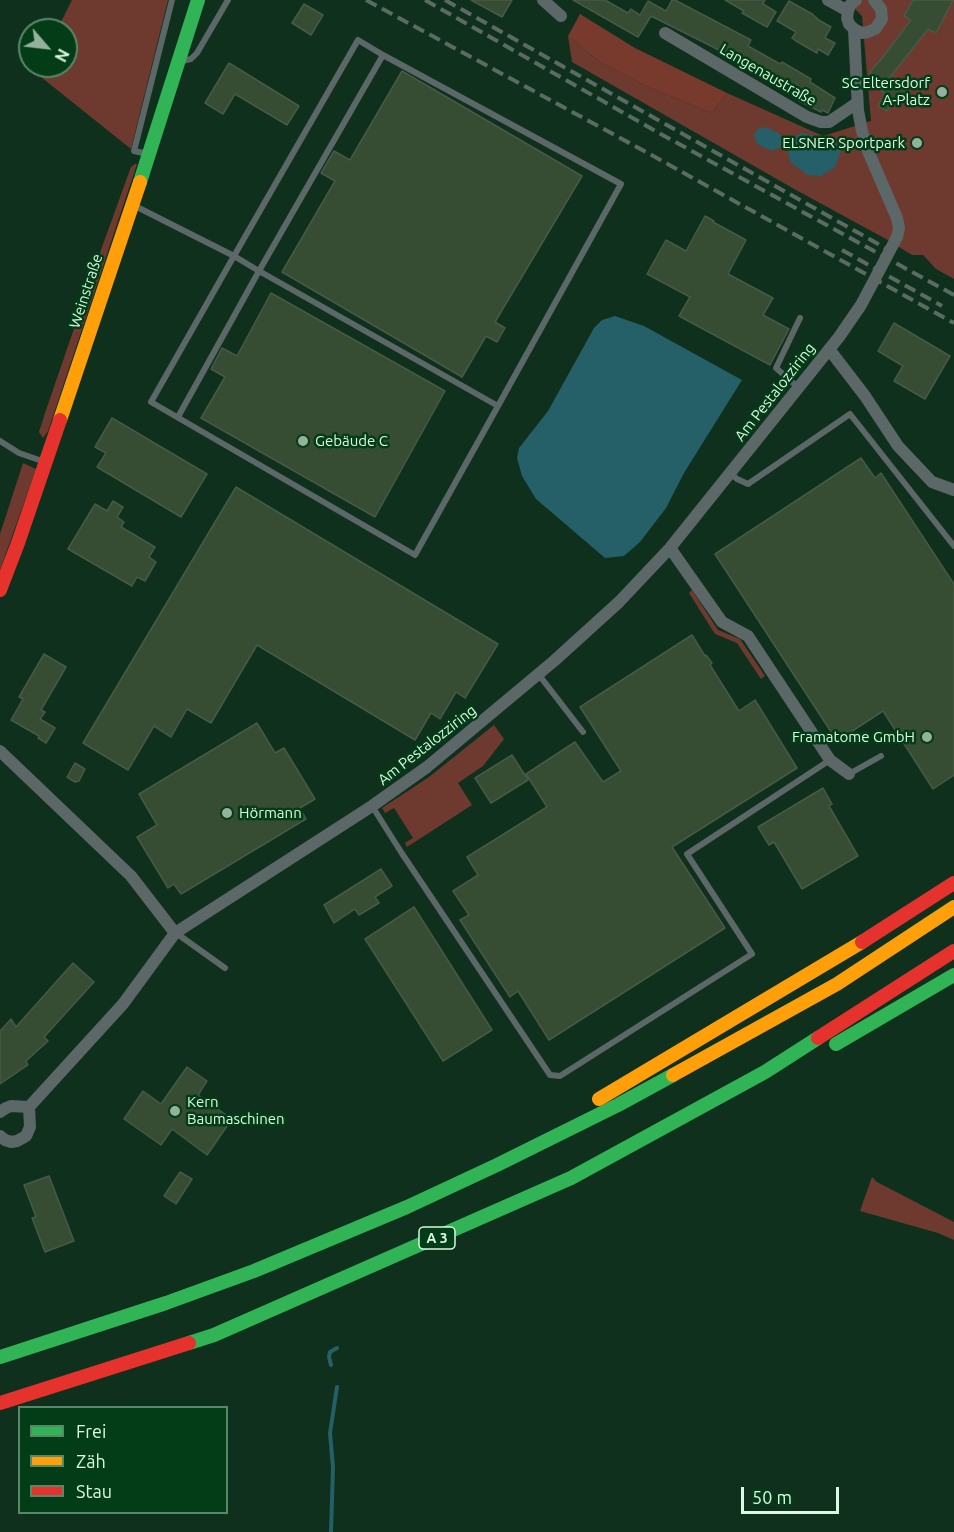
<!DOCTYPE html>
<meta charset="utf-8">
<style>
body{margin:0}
#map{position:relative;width:954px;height:1532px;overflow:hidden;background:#0f301c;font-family:Ubuntu,sans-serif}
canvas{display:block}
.legend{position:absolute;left:18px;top:1406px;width:210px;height:108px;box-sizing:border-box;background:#023d18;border:2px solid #598868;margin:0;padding:8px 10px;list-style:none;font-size:18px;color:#dcf8e0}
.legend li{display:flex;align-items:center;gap:12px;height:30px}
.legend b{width:30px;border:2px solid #598868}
.north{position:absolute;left:18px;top:18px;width:60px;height:60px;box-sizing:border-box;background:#023d18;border:2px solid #598868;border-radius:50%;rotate:118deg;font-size:16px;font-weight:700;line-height:24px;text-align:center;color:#dcf8e0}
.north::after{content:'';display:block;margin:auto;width:21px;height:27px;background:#94b29b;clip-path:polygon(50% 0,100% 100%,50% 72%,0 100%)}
.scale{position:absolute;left:741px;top:1487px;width:98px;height:27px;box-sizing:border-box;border:3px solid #dcf8e0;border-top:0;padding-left:8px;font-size:18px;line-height:21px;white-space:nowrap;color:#dcf8e0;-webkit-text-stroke:4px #023d18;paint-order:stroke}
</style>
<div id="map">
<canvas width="954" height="1532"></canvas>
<ul class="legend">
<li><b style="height:8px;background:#30b455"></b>Frei</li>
<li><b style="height:8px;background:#ff9f0a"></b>Zäh</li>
<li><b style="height:8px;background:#e5322d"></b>Stau</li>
</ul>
<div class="north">N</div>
<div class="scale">50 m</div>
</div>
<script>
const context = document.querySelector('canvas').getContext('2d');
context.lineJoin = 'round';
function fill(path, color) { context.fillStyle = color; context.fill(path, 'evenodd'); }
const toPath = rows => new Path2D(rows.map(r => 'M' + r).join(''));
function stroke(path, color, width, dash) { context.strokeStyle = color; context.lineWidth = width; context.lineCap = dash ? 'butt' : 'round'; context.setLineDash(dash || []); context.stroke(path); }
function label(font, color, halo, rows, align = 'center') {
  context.font = font + ' Ubuntu,sans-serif'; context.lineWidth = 5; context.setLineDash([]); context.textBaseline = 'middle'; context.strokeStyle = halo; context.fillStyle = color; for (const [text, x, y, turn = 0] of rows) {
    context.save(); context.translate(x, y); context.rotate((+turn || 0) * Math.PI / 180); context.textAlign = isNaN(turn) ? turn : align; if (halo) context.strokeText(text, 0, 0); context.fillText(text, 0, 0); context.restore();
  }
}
const green = toPath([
 [72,0,168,0,131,149,36,73,39,66,66,66,66,30,57,30],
 [846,0,954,0,954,279,936,269,923,255,912,255,886,239,796,190,572,62,568,36,597,60,648,87,712,113,727,93,823,136,871,121,862,16],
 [135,164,137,164,48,431,43,438,39,432,45,413,102,247,131,167],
 [23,463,36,469,0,570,0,534],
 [692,590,718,630,740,639,765,676,761,679,737,643,715,634,689,593],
 [494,725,504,739,483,766,458,783,472,805,407,847,405,843,413,838,394,808,385,813,382,808,429,777],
 [872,1177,877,1182,954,1222,954,1240,938,1233,860,1211]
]);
const forest = toPath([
 [580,14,635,48,727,93,712,113,648,87,597,60,568,36]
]);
const water = toPath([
 [765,127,780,134,783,141,779,148,772,151,757,144,754,136,757,129],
 [800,133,808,134,840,145,842,148,835,167,821,176,808,175,791,163,788,154,792,140],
 [615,316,644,326,742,380,684,473,666,508,640,542,624,556,605,558,536,499,522,476,517,458,519,448,548,411,594,328,602,320]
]);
const stream = toPath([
 [331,1365,329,1357,330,1352,337,1348],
 [331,1532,333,1467,330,1433,337,1387]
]);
const building = toPath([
 [471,0,512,0,502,17,471,0],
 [573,0,605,0,628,13,631,9,640,15,648,1,666,11,672,0,675,0,751,40,748,46,780,64,782,62,811,79,810,82,835,98,828,113,822,110,821,112,799,101,801,98,771,80,770,81,739,62,738,63,721,54,722,52,713,47,651,16,638,37,573,0],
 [725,0,765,0,763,4,776,12,767,27,742,13,744,11,725,0],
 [913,0,953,0,936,33,928,29,887,81,906,91,900,102,894,99,887,111,878,106,885,93,881,91,884,84,870,72,883,57,911,20,904,16,913,0],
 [789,1,812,14,817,18,817,19,831,27,825,38,835,43,828,55,818,49,817,53,796,41,792,38,796,32,777,21,789,1],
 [304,4,323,15,311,35,292,23,304,4],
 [229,63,299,106,287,125,235,94,223,114,205,103,229,63],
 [402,71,582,176,495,322,505,328,497,342,486,336,462,377,282,272,335,181,321,173,334,151,350,160,402,71],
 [705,216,714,221,713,222,746,240,728,274,773,298,763,315,789,329,770,365,679,316,690,297,647,274,666,240,686,251,705,216],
 [271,293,445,391,375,517,201,418,225,377,211,369,222,348,237,356,271,293],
 [894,323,950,356,925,399,894,381,903,366,878,351,894,323],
 [112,418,207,474,181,517,97,467,106,453,95,447,112,418],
 [861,458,875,478,881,473,954,584,954,775,933,789,883,711,837,741,715,554,861,458],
 [236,487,498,644,465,698,456,692,440,719,431,713,415,740,257,645,211,723,187,709,171,737,154,726,128,770,83,743,236,487],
 [113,501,123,507,117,517,124,522,121,527,155,547,149,557,156,562,145,581,137,577,132,586,68,549,95,504,107,511,113,501],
 [692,635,705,656,706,655,712,663,710,665,739,711,755,700,797,768,672,847,725,928,549,1040,518,991,510,997,460,920,469,915,453,891,478,875,467,857,547,807,526,774,575,742,603,782,621,771,580,707,692,635],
 [44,654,66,667,41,710,45,712,40,719,55,728,46,743,38,738,39,736,11,720,23,699,19,697,44,654],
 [257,723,275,753,284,748,315,799,300,808,306,819,181,894,174,884,168,888,137,837,157,825,139,794,257,723],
 [512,755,528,780,491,803,475,778,512,755],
 [75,763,85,769,79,781,75,782,67,777,75,763],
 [823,788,832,804,829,806,858,856,802,889,774,842,769,845,758,827,823,788],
 [381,869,392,886,375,897,379,903,359,915,355,909,334,923,324,905,381,869],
 [414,907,492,1030,443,1061,365,939,414,907],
 [73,963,94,982,44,1037,48,1041,26,1061,28,1065,0,1084,0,1031,11,1019,16,1027,73,963],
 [187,1067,207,1081,198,1095,232,1119,207,1155,172,1129,161,1145,124,1119,143,1091,161,1104,187,1067],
 [180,1172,192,1179,176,1204,164,1196,180,1172],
 [49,1176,74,1241,45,1252,32,1218,36,1217,24,1185,49,1176]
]);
const lane = toPath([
 [383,55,621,184,498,406],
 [182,61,191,59,197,53,228,0],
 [148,154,134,151,172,0],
 [133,205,234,256,358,40,383,55,259,271,234,256,151,402,415,555,498,406,259,271,178,417],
 [799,388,776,368,800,318],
 [0,441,19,453,45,462],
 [730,473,737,479,748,484,850,414,954,546],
 [539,675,583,732],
 [849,774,881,756],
 [372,806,401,852,550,1075,560,1076,752,954,687,854,830,760],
 [176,933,225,968]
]);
const street = toPath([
 [543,0,561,16],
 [828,0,848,11],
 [856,0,850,5,848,11,847,18,849,24,854,29,862,33,868,32,875,29,882,19,881,9,874,0],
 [665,33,807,117,821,122,829,122,857,103],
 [829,349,865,396,898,446,932,482,954,490],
 [670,548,722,622,748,636,830,760,849,774],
 [0,751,131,876,175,933,123,1004,29,1107,30,1127,26,1136,17,1141,11,1142,5,1140,0,1136],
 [175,933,372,806,427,767,554,661,619,602,670,548,839,337,861,305,897,237,899,228,897,218,868,151,862,131,858,110,854,29],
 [0,1112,6,1108,11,1106,29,1107]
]);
const fast = toPath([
 [140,182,198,0],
 [836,1044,954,975],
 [189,1343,214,1335,571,1178,765,1072,818,1038],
 [0,1357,166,1303,254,1271,407,1207,497,1165,618,1105,673,1075]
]);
const slow = toPath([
 [60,420,140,182],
 [673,1075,837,984,954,907],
 [599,1099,862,942]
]);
const jam = toPath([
 [0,590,18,543,60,420],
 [862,942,954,883],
 [818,1038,954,951],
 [0,1403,189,1343]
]);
const rail = toPath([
 [366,0,646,152,954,323],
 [425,0,659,133,954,295],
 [445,0,887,249],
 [842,250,942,306]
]);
const markers = [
 [942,92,6,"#94b29b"],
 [917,143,6,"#94b29b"],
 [303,441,6,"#94b29b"],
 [927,737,6,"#94b29b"],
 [227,813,6,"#94b29b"],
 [175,1111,6,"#94b29b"]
];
const shields = [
 [437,1238,36]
];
const shieldNames = [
 ["A 3",437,1238]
];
const streetNames = [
 ["Langenaustraße",768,75,30],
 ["Weinstraße",86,291,-72],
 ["Am Pestalozziring",775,392,-52],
 ["Am Pestalozziring",427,745,-38]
];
const poiNames = [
 ["SC Eltersdorf",930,83],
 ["A-Platz",930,100],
 ["ELSNER Sportpark",905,143],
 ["Gebäude C",315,441,"left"],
 ["Framatome GmbH",915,737],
 ["Hörmann",239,813,"left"],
 ["Kern",187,1102,"left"],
 ["Baumaschinen",187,1119,"left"]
];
fill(green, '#6e3a2f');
fill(forest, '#793a2e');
fill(water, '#255f67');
stroke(stream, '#255f67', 4);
fill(building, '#364c33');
stroke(building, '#465a47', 1.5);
stroke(lane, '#5c6768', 6);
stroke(street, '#5c6768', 12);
stroke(fast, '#30b455', 14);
stroke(slow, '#ff9f0a', 14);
stroke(jam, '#e5322d', 14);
stroke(rail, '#5a6b63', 4, [12, 6]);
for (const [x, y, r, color] of markers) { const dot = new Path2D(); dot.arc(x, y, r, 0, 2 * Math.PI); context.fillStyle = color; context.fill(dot); stroke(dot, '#023d18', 2); }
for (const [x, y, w] of shields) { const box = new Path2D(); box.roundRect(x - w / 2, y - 11, w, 22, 4.5); context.fillStyle = '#023d18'; context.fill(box); stroke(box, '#dcf8e0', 1.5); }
label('bold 14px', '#dcf8e0', null, shieldNames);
label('15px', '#dcf8e0', '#023d18', streetNames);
label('15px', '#dcf8e0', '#023d18', poiNames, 'right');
</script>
